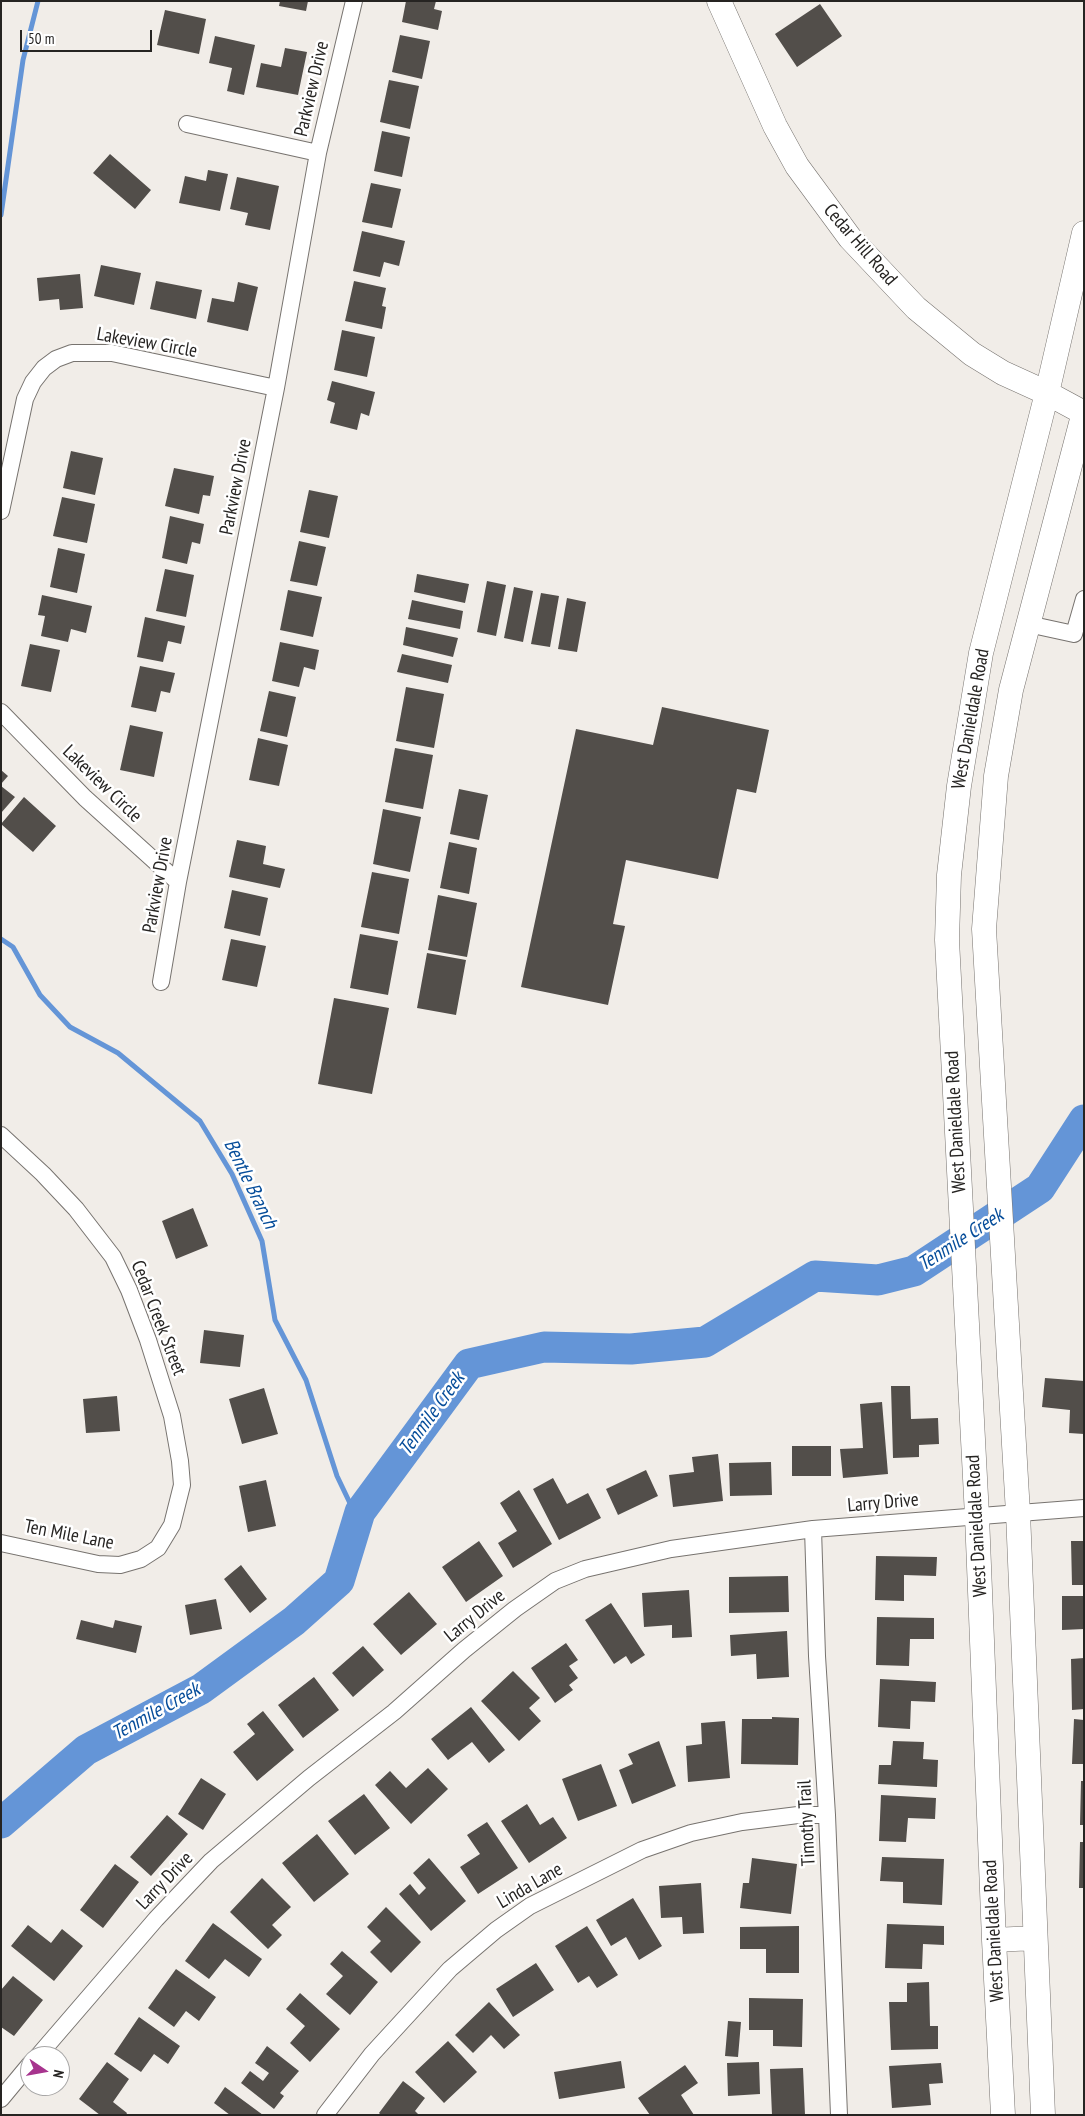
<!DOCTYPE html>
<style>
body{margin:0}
#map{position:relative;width:1085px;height:2116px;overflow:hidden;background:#f1ede8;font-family:"PT Sans Narrow",sans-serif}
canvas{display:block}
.frame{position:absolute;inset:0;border:2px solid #262422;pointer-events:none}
.north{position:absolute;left:20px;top:2046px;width:50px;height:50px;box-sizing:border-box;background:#fff;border:1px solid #a8a7a7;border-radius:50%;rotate:102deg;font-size:14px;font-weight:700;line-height:20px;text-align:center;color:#262422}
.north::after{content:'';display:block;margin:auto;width:18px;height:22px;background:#a7348e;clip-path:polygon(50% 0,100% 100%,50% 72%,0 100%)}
.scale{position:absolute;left:20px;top:30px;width:132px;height:22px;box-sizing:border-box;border:2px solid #262422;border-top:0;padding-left:6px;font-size:15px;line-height:18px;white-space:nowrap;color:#262422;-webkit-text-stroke:4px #fff;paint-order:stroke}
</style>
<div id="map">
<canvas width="1085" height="2116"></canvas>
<div class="frame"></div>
<div class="north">N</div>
<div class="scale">50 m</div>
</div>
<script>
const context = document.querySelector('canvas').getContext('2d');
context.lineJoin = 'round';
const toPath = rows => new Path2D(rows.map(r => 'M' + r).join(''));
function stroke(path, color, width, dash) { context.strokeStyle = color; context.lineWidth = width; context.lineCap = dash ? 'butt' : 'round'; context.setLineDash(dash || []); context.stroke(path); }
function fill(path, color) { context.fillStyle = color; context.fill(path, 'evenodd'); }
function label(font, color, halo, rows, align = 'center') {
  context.font = font + ' "PT Sans Narrow",sans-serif'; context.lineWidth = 5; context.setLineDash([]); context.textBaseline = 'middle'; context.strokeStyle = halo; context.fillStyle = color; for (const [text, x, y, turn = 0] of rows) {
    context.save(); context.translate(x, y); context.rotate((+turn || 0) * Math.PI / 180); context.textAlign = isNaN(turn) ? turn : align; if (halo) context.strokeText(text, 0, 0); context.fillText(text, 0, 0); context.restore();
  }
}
const stream = toPath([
 [1,215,23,60,38,1],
 [1,939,13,947,40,995,70,1027,118,1053,200,1121,232,1174,262,1241,275,1320,306,1380,337,1476,358,1520]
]);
const river = toPath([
 [1,1823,86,1750,201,1689,294,1621,339,1581,360,1512,469,1364,544,1347,631,1349,705,1342,815,1276,878,1280,914,1271,1040,1188,1084,1120]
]);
const building = toPath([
 [280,1,308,1,306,11,279,6],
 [406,1,436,1,434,9,442,11,438,30,402,22],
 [820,4,842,36,797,67,775,34],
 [165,10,206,19,199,54,157,45],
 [400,35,430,41,422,79,392,72],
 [215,36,255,45,244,95,227,91,232,68,209,63],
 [285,48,307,52,298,95,256,87,261,63,281,67],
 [389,80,419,86,410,129,380,122],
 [382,131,410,137,402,177,374,171],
 [110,154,151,190,135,209,93,173],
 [208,170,228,174,220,211,179,203,185,176,206,181],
 [237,177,279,186,270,230,245,225,248,213,230,209],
 [371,183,401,189,392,228,362,222],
 [362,231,405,241,399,266,384,262,380,277,353,271],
 [101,265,141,273,134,305,94,296],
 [80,274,83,308,60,310,59,299,39,301,37,278],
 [156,281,202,290,196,319,150,309],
 [354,281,386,288,382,306,386,307,382,329,345,321],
 [238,282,258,287,248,331,207,322,212,298,234,302],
 [342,330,375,337,367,377,334,370],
 [332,381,375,392,369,416,361,413,357,430,330,423,335,403,327,400],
 [71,451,103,458,95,495,63,488],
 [174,468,214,476,210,496,203,495,199,514,165,506],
 [309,490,338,496,329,538,300,532],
 [62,497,95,504,87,543,53,536],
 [170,516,204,524,200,544,192,542,187,564,162,558],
 [299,541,326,547,317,586,290,581],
 [58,548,85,554,77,593,50,587],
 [165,569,194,575,186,617,156,611],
 [417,574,469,584,465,603,414,592],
 [487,581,506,585,496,636,477,632],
 [514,587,533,591,523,642,504,638],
 [288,590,322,597,313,637,280,630],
 [541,593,559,596,550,647,531,644],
 [42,595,92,606,86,633,71,629,68,642,41,636,45,616,38,615],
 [567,598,586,602,577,652,558,649],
 [412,600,463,611,460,629,408,619],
 [145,617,185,626,181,644,168,641,163,662,137,657],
 [406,627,458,638,453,657,403,645],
 [280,642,319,650,315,670,304,667,299,687,272,681],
 [30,644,60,650,51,692,21,686],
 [402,654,452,665,448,683,397,672],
 [140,666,175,673,170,693,161,691,156,712,131,707],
 [406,687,444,694,434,748,396,741],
 [269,691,296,697,287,737,260,731],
 [662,707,769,730,756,793,737,789,718,879,626,860,613,924,625,926,608,1005,521,987,576,729,653,745],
 [130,725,163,732,154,777,120,770],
 [258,738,288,745,279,786,249,780],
 [395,748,433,755,423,809,385,802],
 [1,770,8,776,1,784],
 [1,786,15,797,1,813],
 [459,789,488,795,479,840,450,834],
 [24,797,56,826,33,852,1,824],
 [383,809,421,817,410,872,373,864],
 [237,840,266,846,263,864,285,869,280,888,229,877],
 [449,842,477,848,469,894,440,888],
 [372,872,409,879,399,934,361,927],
 [232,890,268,898,260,936,224,928],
 [438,895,477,903,467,957,428,950],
 [360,934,398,941,388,995,350,988],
 [231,939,266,946,257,987,222,980],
 [427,953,466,960,456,1015,417,1008],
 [334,998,389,1008,372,1094,318,1084],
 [193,1208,208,1246,176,1259,162,1221],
 [204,1330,244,1335,240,1367,200,1363],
 [1045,1378,1084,1381,1084,1434,1069,1433,1070,1410,1042,1407],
 [891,1386,910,1386,911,1419,938,1418,939,1444,919,1445,919,1457,893,1458],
 [264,1388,278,1434,242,1444,229,1399],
 [117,1396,120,1431,86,1433,83,1399],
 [882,1402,888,1474,843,1478,840,1449,863,1448,860,1404],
 [792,1446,831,1446,831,1476,792,1476],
 [718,1454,723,1501,673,1507,669,1475,694,1472,692,1457],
 [771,1462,772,1495,730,1496,729,1463],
 [646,1470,658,1496,618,1515,606,1489],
 [553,1478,567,1504,588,1493,601,1518,559,1540,533,1489],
 [266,1480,276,1526,248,1532,239,1486],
 [519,1490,552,1544,513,1568,498,1543,517,1531,500,1503],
 [479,1541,503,1576,466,1602,442,1567],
 [1071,1541,1084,1541,1084,1585,1072,1585],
 [876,1556,937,1557,936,1576,904,1575,904,1601,875,1600],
 [241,1565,267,1599,250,1613,224,1579],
 [788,1576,789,1612,729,1613,729,1577],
 [689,1590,692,1637,672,1638,672,1625,644,1627,642,1593],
 [409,1592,437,1624,401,1655,373,1624],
 [1062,1596,1084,1596,1084,1629,1062,1630],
 [216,1599,222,1629,190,1635,185,1605],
 [611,1603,645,1655,631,1664,626,1656,614,1664,585,1620],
 [877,1617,934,1618,934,1639,910,1639,909,1666,876,1665],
 [81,1620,113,1628,115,1620,142,1626,136,1653,76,1639],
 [787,1631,789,1677,757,1679,756,1654,731,1656,730,1635],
 [566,1643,578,1660,569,1666,578,1678,569,1685,573,1690,555,1703,531,1668],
 [363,1646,384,1670,353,1697,332,1673],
 [1084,1658,1084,1709,1072,1710,1071,1659],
 [513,1671,540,1698,529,1708,541,1721,519,1741,481,1701],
 [314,1677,339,1710,303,1738,278,1705],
 [880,1679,936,1682,935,1702,911,1701,910,1729,878,1727],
 [471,1707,505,1750,489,1763,472,1742,448,1760,431,1739],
 [263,1711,294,1750,257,1781,233,1752,255,1734,247,1724],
 [772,1717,799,1718,798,1765,741,1764,742,1719,772,1719],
 [1074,1719,1084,1720,1084,1764,1072,1764],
 [725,1721,730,1778,688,1782,686,1746,702,1744,701,1723],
 [659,1741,676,1786,632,1804,619,1770,633,1764,628,1754],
 [893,1741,924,1742,923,1759,938,1760,937,1787,878,1784,879,1765,891,1765],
 [601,1764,617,1806,578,1821,562,1779],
 [428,1768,448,1789,411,1824,375,1785,390,1771,406,1788],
 [201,1778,226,1794,203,1830,178,1814],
 [1081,1781,1084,1781,1084,1825,1080,1825],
 [364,1794,390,1828,355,1855,328,1821],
 [881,1795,936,1798,935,1819,908,1818,906,1842,879,1841],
 [527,1804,540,1825,553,1817,567,1838,529,1863,501,1821],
 [167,1815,188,1834,151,1876,130,1857],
 [487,1822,518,1868,478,1894,460,1867,480,1854,467,1835],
 [317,1834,349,1874,314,1902,282,1863],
 [1080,1842,1084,1842,1084,1888,1079,1888],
 [882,1857,944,1859,942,1905,903,1903,903,1882,880,1881],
 [429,1858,466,1901,431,1931,399,1894,410,1884,419,1895,426,1888,413,1873],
 [752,1858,797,1864,791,1914,740,1908,743,1883,749,1883],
 [115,1864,139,1882,103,1928,80,1910],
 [262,1878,291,1907,272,1925,282,1935,268,1949,230,1912],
 [701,1883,704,1933,683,1934,682,1917,661,1918,659,1886],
 [633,1898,662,1946,639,1960,626,1937,611,1946,596,1920],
 [386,1907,421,1942,391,1973,370,1952,381,1941,367,1927],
 [213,1923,262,1959,249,1977,225,1959,209,1979,185,1961],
 [887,1924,944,1926,944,1945,923,1944,922,1969,885,1968],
 [28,1925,51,1943,62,1929,83,1946,54,1981,11,1946],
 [587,1926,618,1975,597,1988,589,1976,578,1983,555,1946],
 [799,1926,799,1973,766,1973,766,1949,740,1949,740,1927],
 [342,1951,378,1982,350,2015,326,1994,343,1976,330,1964],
 [536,1963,554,1990,513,2017,496,1989],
 [176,1969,216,1997,199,2021,186,2011,174,2027,148,2008],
 [13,1976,43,2000,14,2036,1,2027,1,1990],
 [929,1982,930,2026,938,2026,938,2049,891,2050,889,2002,907,2002,907,1983],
 [300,1993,340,2029,310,2062,290,2043,305,2026,286,2009],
 [749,1998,803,1999,802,2047,773,2046,773,2030,749,2030],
 [489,2002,520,2035,504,2049,491,2035,473,2053,455,2035],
 [139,2017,180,2046,168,2064,154,2054,141,2072,114,2054],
 [728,2021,741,2022,738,2057,725,2056],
 [448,2041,477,2072,444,2103,415,2072],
 [267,2046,299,2071,280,2093,284,2096,274,2109,241,2083,250,2071,263,2081,269,2073,255,2063],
 [621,2061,625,2088,559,2099,554,2072],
 [107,2062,129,2079,113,2102,127,2113,126,2115,100,2115,79,2099],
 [759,2062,760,2094,728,2096,727,2063],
 [941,2063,943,2083,929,2084,931,2105,892,2108,889,2066],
 [685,2065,698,2083,681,2095,694,2115,650,2115,638,2098],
 [803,2068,805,2115,772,2115,770,2069],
 [403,2081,425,2098,415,2111,419,2115,381,2115,379,2113],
 [225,2087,263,2115,230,2115,214,2103]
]);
const street = toPath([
 [187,124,318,153],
 [1,511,25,399,33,382,44,368,56,359,72,353,112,353,276,388],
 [1028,624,1074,634,1084,599],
 [1,712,85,798,178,882],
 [161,982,178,882,276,388,318,153,354,1],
 [1,1135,43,1174,76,1209,113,1257,129,1290,148,1340,172,1416,180,1461,182,1485,172,1525,158,1548,141,1559,120,1565,98,1564,1,1543],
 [813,1529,817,1656,827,1815,839,2115],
 [38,2056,156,1919,211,1861,309,1778,394,1712,464,1650,515,1609,555,1581,585,1569,671,1549,813,1529,1084,1508],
 [1,2099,30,2064],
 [325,2115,372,2054,450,1969,496,1930,530,1906,642,1850,691,1833,742,1822,798,1815,827,1815]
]);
const secondary = toPath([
 [719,1,775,126,797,166,850,238,916,308,972,354,1003,373,1047,393,1084,413],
 [994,1940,1035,1938],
 [1003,2115,994,1940,977,1516,947,940,949,875,959,786,981,653,1047,393,1084,233],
 [1043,2115,1018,1513,984,929,996,776,1011,690,1084,412]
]);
const streetNames = [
 ["Parkview Drive",312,89,-77],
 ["Cedar Hill Road",860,245,49],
 ["Lakeview Circle",147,343,10],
 ["Parkview Drive",236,487,-79],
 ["West Danieldale Road",971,719,-80],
 ["Lakeview Circle",102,784,44],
 ["Parkview Drive",158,885,-80],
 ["West Danieldale Road",956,1122,-93],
 ["Cedar Creek Street",158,1318,69],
 ["Larry Drive",883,1503,-5],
 ["West Danieldale Road",977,1526,-93],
 ["Ten Mile Lane",69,1535,11],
 ["Larry Drive",475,1616,-39],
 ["Timothy Trail",807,1823,-93],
 ["Larry Drive",165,1881,-46],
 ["Linda Lane",530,1886,-30],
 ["West Danieldale Road",994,1931,-93]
];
const waterNames = [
 ["Bentle Branch",250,1184,64],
 ["Tenmile Creek",961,1240,-33],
 ["Tenmile Creek",432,1414,-54],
 ["Tenmile Creek",156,1712,-29]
];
stroke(stream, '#6495d7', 5);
stroke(river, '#6495d7', 31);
fill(building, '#524e4a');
stroke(street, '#77736f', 18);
stroke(secondary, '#77736f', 25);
stroke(street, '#fff', 16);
stroke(secondary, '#fff', 24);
label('19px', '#262422', '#fff', streetNames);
label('italic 20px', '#064d9a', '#fff', waterNames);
</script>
